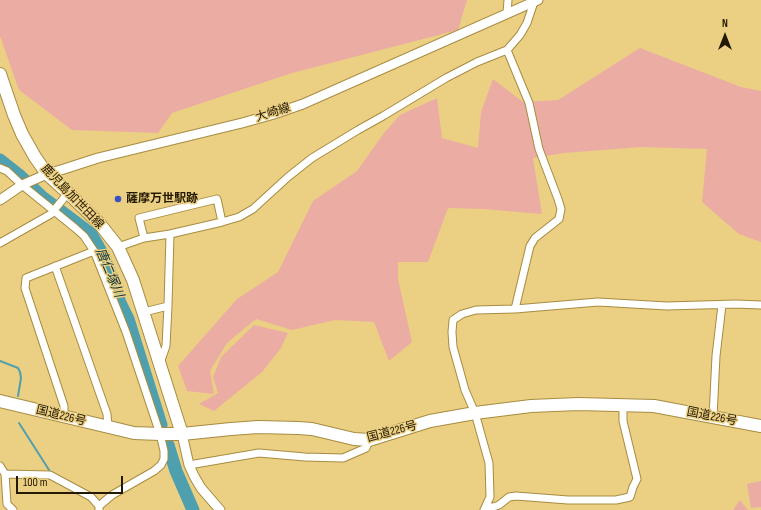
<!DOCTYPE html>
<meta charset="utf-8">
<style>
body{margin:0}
#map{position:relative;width:761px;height:510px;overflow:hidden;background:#ebcf83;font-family:"Sofia Sans Condensed",sans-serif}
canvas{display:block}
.north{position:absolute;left:705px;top:16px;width:40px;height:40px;-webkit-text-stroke:3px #ebcf83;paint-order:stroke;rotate:0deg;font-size:11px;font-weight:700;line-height:16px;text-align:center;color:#231800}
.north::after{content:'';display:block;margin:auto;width:14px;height:18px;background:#231800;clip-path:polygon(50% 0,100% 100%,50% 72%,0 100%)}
.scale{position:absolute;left:16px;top:476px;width:107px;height:18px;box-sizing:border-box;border:2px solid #231800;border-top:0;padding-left:5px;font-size:12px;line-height:14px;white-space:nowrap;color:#231800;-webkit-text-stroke:3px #ebcf83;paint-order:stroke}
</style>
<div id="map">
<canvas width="761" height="510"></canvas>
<div class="north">N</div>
<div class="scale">100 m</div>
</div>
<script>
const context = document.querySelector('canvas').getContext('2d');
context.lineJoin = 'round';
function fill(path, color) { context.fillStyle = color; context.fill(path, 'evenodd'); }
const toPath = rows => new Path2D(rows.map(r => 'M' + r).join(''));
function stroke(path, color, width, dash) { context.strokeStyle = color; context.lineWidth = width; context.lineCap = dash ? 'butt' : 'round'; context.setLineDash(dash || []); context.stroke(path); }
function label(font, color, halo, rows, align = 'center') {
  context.font = font + ' "Sofia Sans Condensed","Noto Sans JP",sans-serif'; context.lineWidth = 3; context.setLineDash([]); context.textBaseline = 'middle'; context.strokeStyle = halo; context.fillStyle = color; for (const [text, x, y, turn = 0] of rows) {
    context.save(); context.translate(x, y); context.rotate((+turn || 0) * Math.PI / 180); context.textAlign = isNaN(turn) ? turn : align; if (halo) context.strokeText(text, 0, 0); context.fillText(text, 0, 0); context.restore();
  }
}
const green = toPath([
 [0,0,467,0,458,30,292,73,172,113,158,133,72,130,19,90,0,36],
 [640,48,741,87,761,91,761,242,739,234,702,202,707,149,641,147,564,153,533,158,542,214,483,209,448,208,428,262,398,262,398,279,412,342,389,361,374,322,335,320,292,330,256,319,227,343,210,371,214,394,187,391,178,366,237,299,278,272,313,201,357,171,384,133,400,115,437,98,442,138,478,148,481,112,493,79,523,102,558,100],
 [254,325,288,333,281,348,262,372,214,411,199,404,218,393,213,377,221,357],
 [761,481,761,507,751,508,747,484],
 [740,500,748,510,733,510]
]);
const stream = toPath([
 [0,361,18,368,20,372,21,378,18,396],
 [19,423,51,473]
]);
const river = toPath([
 [0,160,19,175,42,197,91,234,104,257,120,303,128,319,161,425],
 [168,445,176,471,193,510]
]);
const minor = toPath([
 [507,13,508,0],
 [507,50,529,103,539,149,558,199,561,209,559,219,535,238,530,246,515,309],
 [0,168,7,171,22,185,75,228,84,236,94,251,126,332,160,434,164,451,164,459,161,465,154,471,112,495,99,506],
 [144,238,139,218,217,199,222,222],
 [0,243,51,214,68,193],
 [118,247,144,238,170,234,222,222,239,217,253,209,288,177,312,158,358,130,383,116,446,78,477,62,507,50,520,35,527,23,534,2,536,0],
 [55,266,107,414,108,427],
 [144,312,168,306,170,234],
 [160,363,166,346,168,306],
 [64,416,64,406,25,288,26,278,94,251],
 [713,417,716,356,722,305],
 [189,465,259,453,305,457,343,458,366,448,369,440],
 [0,466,5,474,7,504,13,510],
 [5,474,50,475,91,497,99,506,99,510],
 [487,507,493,507,499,505,509,497,516,496,568,500,616,500,630,497,633,487,637,479,623,421,623,404],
 [484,510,490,497,489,463,475,413,465,390,453,347,452,332,453,320,462,314,476,310,515,309,598,302,667,306,736,304,761,305]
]);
const tertiary = toPath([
 [0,200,22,185,47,174,64,169,98,158,242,123,274,114,303,104,538,0],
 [182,434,189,465,194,476,201,488,220,510]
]);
const primary = toPath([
 [0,74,14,115,22,134,35,157,47,174,68,193,99,223,118,247,133,280,182,434]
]);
const trunk = toPath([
 [0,401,134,433,160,434,182,434,231,429,258,427,298,428,312,429,354,439,369,440,430,421,475,413,531,406,578,404,654,406,761,426]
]);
const markers = [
 [118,199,4,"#3a51c3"]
];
const streetNames = [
 ["大崎線",273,113,-17],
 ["鹿児島加世田線",72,197,46],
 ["国道226号",61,416,14],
 ["国道226号",712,417,11],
 ["国道226号",392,432,-15]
];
const poiNames = [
 ["薩摩万世駅跡",126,199]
];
const waterNames = [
 ["唐仁塚川",109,273,67]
];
fill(green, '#ebada3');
stroke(stream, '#4fa0ae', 2);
stroke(river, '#4fa0ae', 13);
stroke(minor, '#a78c41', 9);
stroke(tertiary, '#a78c41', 11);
stroke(primary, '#a78c41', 14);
stroke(trunk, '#a78c41', 14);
stroke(minor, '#fff', 7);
stroke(tertiary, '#fff', 9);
stroke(primary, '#fff', 12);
stroke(trunk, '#fff', 12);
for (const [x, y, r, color] of markers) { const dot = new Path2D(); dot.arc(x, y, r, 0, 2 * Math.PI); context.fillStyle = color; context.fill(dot); stroke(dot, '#ebcf83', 1.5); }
label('12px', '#231800', '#ebcf83', streetNames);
label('bold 12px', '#231800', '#ebcf83', poiNames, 'left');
label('italic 13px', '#052f35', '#ebcf83', waterNames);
</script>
